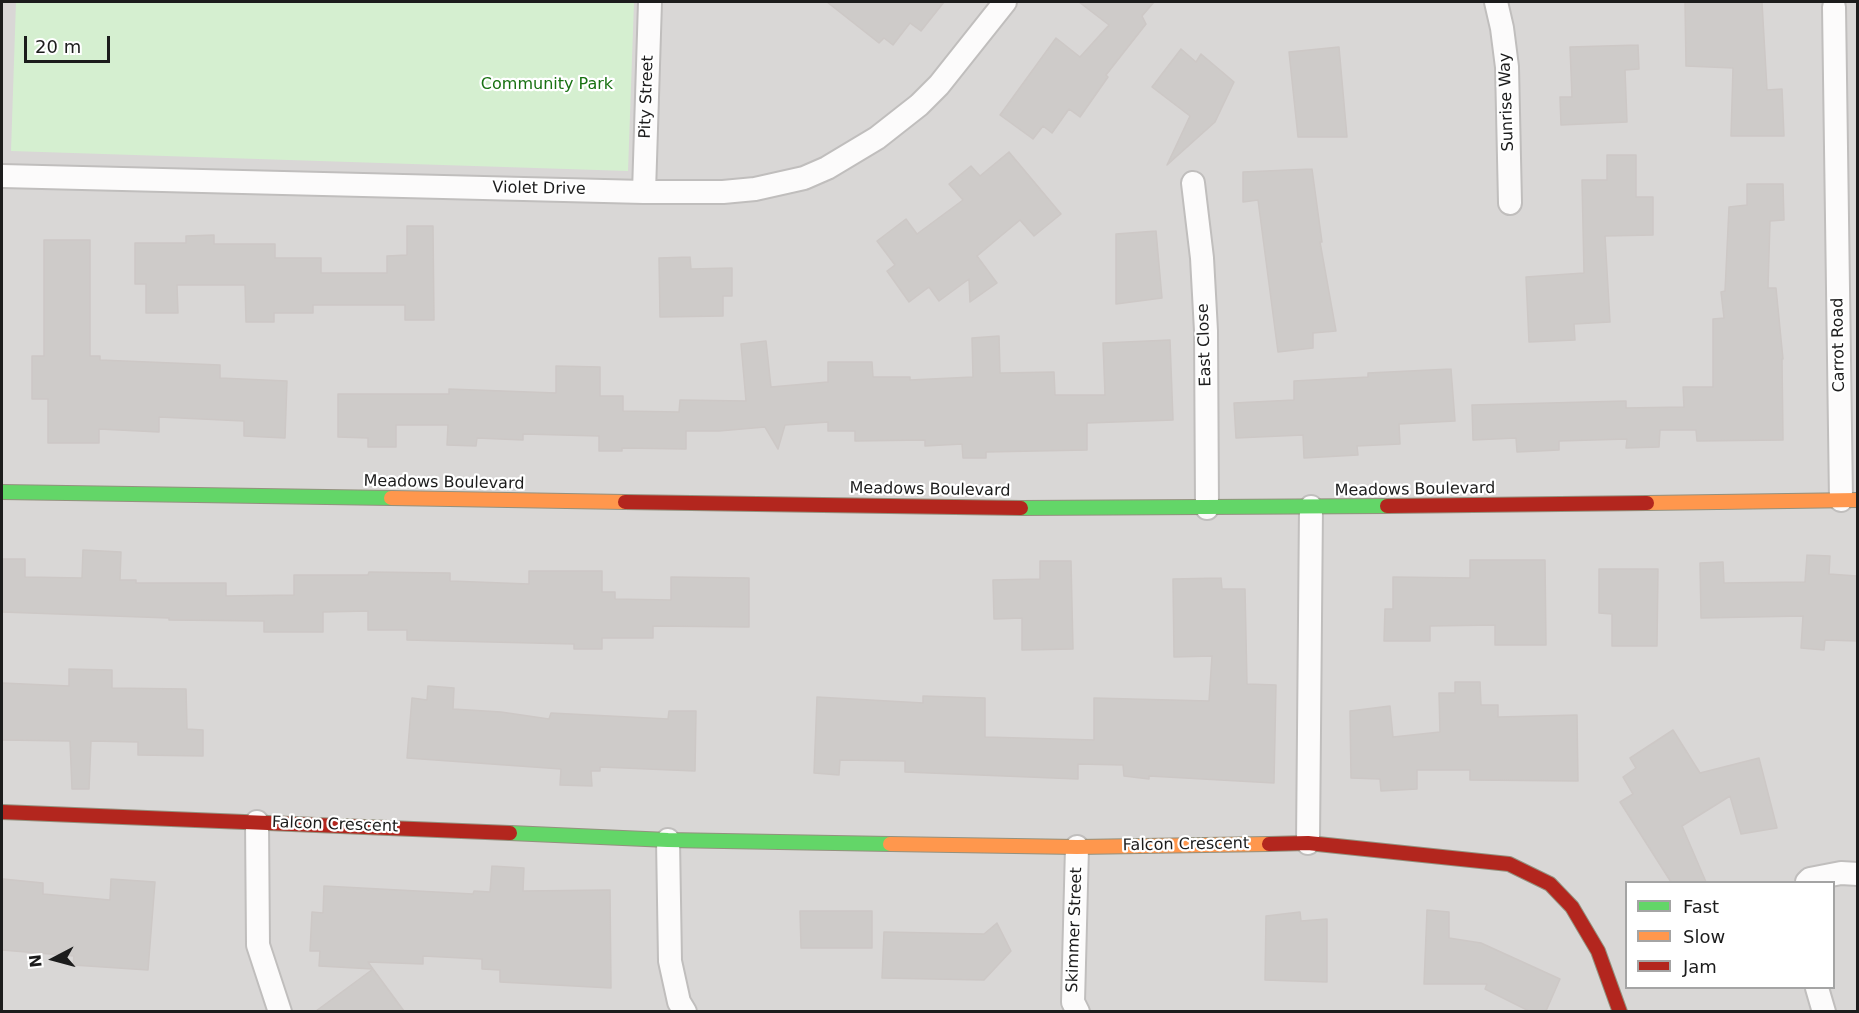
<!DOCTYPE html>
<style>
body{margin:0}
#map{position:relative;width:1859px;height:1013px;overflow:hidden;background:#eae7e4;font-family:"DejaVu Sans",sans-serif}
canvas{display:block}
.frame{position:absolute;inset:0;border:3px solid #1c1c1c;pointer-events:none}
.legend{position:absolute;left:1625px;top:881px;width:210px;height:108px;box-sizing:border-box;background:#fff;border:2px solid #a4a4a4;margin:0;padding:8px 10px;list-style:none;font-size:18px;color:#1c1c1c}
.legend li{display:flex;align-items:center;gap:12px;height:30px}
.legend b{width:30px;border:2px solid #a4a4a4}
.north{position:absolute;left:24px;top:929px;width:60px;height:60px;-webkit-text-stroke:4px #fff;paint-order:stroke;rotate:264deg;font-size:16px;font-weight:700;line-height:24px;text-align:center;color:#1c1c1c}
.north::after{content:'';display:block;margin:auto;width:21px;height:27px;background:#1c1c1c;clip-path:polygon(50% 0,100% 100%,50% 72%,0 100%)}
.scale{position:absolute;left:24px;top:36px;width:86px;height:27px;box-sizing:border-box;border:3px solid #1c1c1c;border-top:0;padding-left:8px;font-size:18px;line-height:21px;white-space:nowrap;color:#1c1c1c;-webkit-text-stroke:4px #fff;paint-order:stroke}
</style>
<div id="map">
<canvas width="1859" height="1013"></canvas>
<div class="frame"></div>
<ul class="legend">
<li><b style="height:8px;background:#63d668"></b>Fast</li>
<li><b style="height:8px;background:#ff974d"></b>Slow</li>
<li><b style="height:8px;background:#b3261e"></b>Jam</li>
</ul>
<div class="north">N</div>
<div class="scale">20 m</div>
</div>
<script>
const context = document.querySelector('canvas').getContext('2d');
context.lineJoin = 'round';
function fill(path, color) { context.fillStyle = color; context.fill(path, 'evenodd'); }
const toPath = rows => new Path2D(rows.map(r => 'M' + r).join(''));
function stroke(path, color, width, dash) { context.strokeStyle = color; context.lineWidth = width; context.lineCap = dash ? 'butt' : 'round'; context.setLineDash(dash || []); context.stroke(path); }
function label(font, color, halo, rows, align = 'center') {
  context.font = font + ' "DejaVu Sans",sans-serif'; context.lineWidth = 4.5; context.setLineDash([]); context.textBaseline = 'middle'; context.strokeStyle = halo; context.fillStyle = color; for (const [text, x, y, turn = 0] of rows) {
    context.save(); context.translate(x, y); context.rotate((+turn || 0) * Math.PI / 180); context.textAlign = isNaN(turn) ? turn : align; if (halo) context.strokeText(text, 0, 0); context.fillText(text, 0, 0); context.restore();
  }
}
const residential = toPath([
 [2,2,1857,2,1857,1011,2,1012],
 [1626,882,1834,882,1834,988,1626,988]
]);
const park = toPath([
 [16,2,634,2,628,171,11,151]
]);
const building = toPath([
 [827,2,944,2,921,31,910,23,893,45,884,38,879,43,827,2],
 [1079,2,1154,2,1142,16,1146,24,1106,75,1108,77,1080,117,1069,109,1052,133,1043,126,1033,139,1000,115,1056,38,1080,57,1109,25,1079,2],
 [1685,2,1762,2,1767,90,1782,89,1784,136,1731,136,1733,68,1686,66,1685,2],
 [1638,45,1639,69,1625,70,1627,122,1561,125,1560,97,1572,97,1570,47,1638,45],
 [1339,47,1347,137,1298,137,1289,52,1339,47],
 [1181,49,1196,62,1201,54,1234,82,1215,122,1167,165,1190,116,1152,87,1181,49],
 [1009,152,1061,214,1034,236,1020,220,977,256,997,283,970,302,969,279,939,301,929,287,909,302,887,271,895,265,877,241,906,219,917,234,963,200,949,184,971,166,980,176,1009,152],
 [1607,155,1636,155,1636,197,1653,197,1653,235,1605,236,1610,322,1574,324,1575,340,1529,342,1526,277,1584,273,1582,180,1607,180,1607,155],
 [1312,169,1322,242,1320,242,1336,331,1313,333,1313,348,1278,352,1258,200,1243,202,1243,172,1312,169],
 [1747,184,1783,184,1784,220,1770,221,1768,288,1776,288,1783,359,1782,359,1783,440,1697,441,1696,430,1660,430,1659,447,1626,448,1627,439,1559,441,1559,450,1517,452,1516,438,1473,440,1472,405,1626,401,1626,408,1684,407,1683,387,1713,387,1713,319,1724,318,1721,292,1725,291,1729,207,1747,205,1747,184],
 [407,226,433,226,434,320,405,320,405,305,313,305,313,313,274,313,274,322,246,322,245,285,177,285,178,313,146,313,146,284,135,284,135,243,186,243,186,236,214,235,214,244,275,244,275,258,321,258,321,273,387,273,387,256,407,255,407,226],
 [1156,231,1162,298,1116,304,1116,234,1156,231],
 [44,240,90,240,90,356,100,356,100,360,220,365,220,378,287,381,285,438,244,436,244,421,159,417,159,432,99,429,99,443,48,443,48,399,32,399,32,356,44,356,44,240],
 [690,257,691,269,732,268,732,296,723,296,723,316,660,317,659,258,690,257],
 [999,336,1000,373,1054,372,1055,395,1105,395,1103,343,1170,340,1173,420,1087,423,1087,450,986,452,986,458,963,458,962,444,925,446,925,440,855,441,855,431,828,431,828,422,785,425,778,449,765,427,719,431,686,431,686,449,622,448,622,451,599,451,599,436,523,434,523,440,477,438,476,446,447,445,448,425,396,425,396,447,368,447,368,438,338,437,338,394,449,394,449,389,556,393,556,366,600,367,600,396,623,396,623,411,679,412,680,400,746,401,741,344,766,341,771,387,828,382,828,362,872,362,873,377,910,377,910,380,973,377,972,338,999,336],
 [1451,369,1455,421,1399,424,1400,444,1357,446,1358,455,1304,458,1303,435,1236,438,1234,403,1294,400,1294,381,1368,377,1368,373,1451,369],
 [83,550,121,552,120,580,136,580,136,583,226,583,226,596,294,595,294,575,368,575,369,572,450,573,450,581,529,584,529,571,602,571,602,592,615,592,615,599,671,600,671,577,749,578,749,627,653,626,653,638,602,638,602,649,574,649,574,644,407,640,407,630,368,630,368,611,323,612,323,632,264,632,264,621,169,620,169,618,2,612,2,559,25,559,25,577,82,578,83,550],
 [1807,555,1830,556,1829,574,1857,576,1857,641,1825,640,1824,650,1801,648,1803,616,1701,618,1700,563,1723,562,1724,583,1805,582,1807,555],
 [1470,560,1545,560,1546,645,1495,645,1495,625,1430,626,1430,641,1384,641,1385,609,1393,609,1393,577,1470,578,1470,560],
 [1040,561,1071,561,1073,649,1022,650,1022,618,994,619,993,580,1040,579,1040,561],
 [1599,569,1658,569,1657,646,1612,646,1612,614,1599,613,1599,569],
 [1221,578,1222,589,1245,589,1247,684,1276,685,1274,783,1149,776,1149,779,1124,776,1123,765,1078,764,1078,779,905,772,905,761,840,760,839,775,814,773,817,697,923,703,923,696,985,698,985,737,1094,740,1094,698,1209,701,1212,656,1174,657,1173,579,1221,578],
 [69,669,112,670,112,688,186,689,187,729,203,730,203,756,138,755,138,742,91,741,89,789,72,789,70,741,2,740,2,683,69,686,69,669],
 [1455,682,1480,682,1481,705,1498,705,1498,717,1577,715,1578,781,1470,780,1470,770,1417,770,1417,789,1381,791,1380,779,1351,778,1350,711,1390,706,1393,737,1440,732,1439,693,1455,693,1455,682],
 [428,686,454,688,453,709,501,712,549,719,551,713,668,719,669,711,696,711,695,771,600,767,600,771,591,771,592,786,560,785,561,769,407,758,412,698,427,700,428,686],
 [1673,730,1700,773,1759,758,1777,828,1741,834,1730,796,1682,826,1706,882,1671,882,1620,802,1633,794,1623,777,1636,768,1630,758,1673,730],
 [492,866,524,868,523,891,610,890,611,988,500,982,500,970,482,969,482,959,423,956,423,964,368,962,373,969,319,966,320,951,310,951,312,912,323,913,324,886,473,894,474,891,490,892,492,866],
 [3,879,43,883,43,894,110,900,111,879,155,882,148,970,73,965,74,956,2,950,3,879],
 [1427,910,1449,912,1449,938,1481,943,1560,979,1546,1011,1529,1011,1485,989,1487,984,1424,984,1427,910],
 [800,911,872,911,872,948,801,948,800,911],
 [1300,912,1301,921,1327,919,1327,982,1265,980,1266,916,1300,912],
 [997,923,1011,951,984,980,882,978,884,932,984,934,997,923],
 [373,969,404,1011,316,1011,373,969]
]);
const street = toPath([
 [1496,2,1502,28,1507,67,1510,203],
 [1834,7,1841,500],
 [2,176,644,192,723,192,755,189,804,178,827,168,877,138,919,105,939,85,1005,2],
 [1193,183,1202,258,1206,331,1207,508],
 [644,192,650,2],
 [257,822,258,945,280,1012],
 [668,840,670,961,679,1002,685,1012],
 [1308,843,1311,507],
 [1077,847,1073,1002,1078,1012],
 [1807,882,1810,879,1841,873,1858,874],
 [1817,988,1824,1012]
]);
const fast = toPath([
 [2,492,391,498],
 [1021,508,1387,506],
 [510,833,668,840,890,844]
]);
const slow = toPath([
 [391,498,625,502],
 [1647,503,1858,500],
 [890,844,1077,847,1269,844]
]);
const jam = toPath([
 [625,502,1021,508],
 [1387,506,1647,503],
 [2,812,510,833],
 [1269,844,1308,843,1509,864,1550,884,1572,907,1598,951,1620,1012]
]);
const parkNames = [
 ["Community Park",547,85]
];
const streetNames = [
 ["Pity Street",647,97,-88],
 ["Sunrise Way",1507,102,-92],
 ["Violet Drive",539,189,1],
 ["East Close",1205,345,-92],
 ["Carrot Road",1839,345,-91],
 ["Meadows Boulevard",444,483,1],
 ["Meadows Boulevard",930,490,1],
 ["Meadows Boulevard",1415,490,-1],
 ["Falcon Crescent",335,825,2],
 ["Falcon Crescent",1186,845,-1],
 ["Skimmer Street",1075,930,-88]
];
fill(residential, '#d9d7d6');
fill(park, '#d5efd0');
fill(building, '#cecbc9');
stroke(building, '#cdc8c6', 1.5);
stroke(street, '#c0bebd', 26);
stroke(fast, '#93917e', 16);
stroke(slow, '#93917e', 16);
stroke(jam, '#93917e', 16);
stroke(street, '#fcfbfb', 22);
stroke(fast, '#63d668', 14);
stroke(slow, '#ff974d', 14);
stroke(jam, '#b3261e', 14);
label('16px', '#187112', '#fff', parkNames);
label('16px', '#1c1c1c', '#fff', streetNames);
</script>
